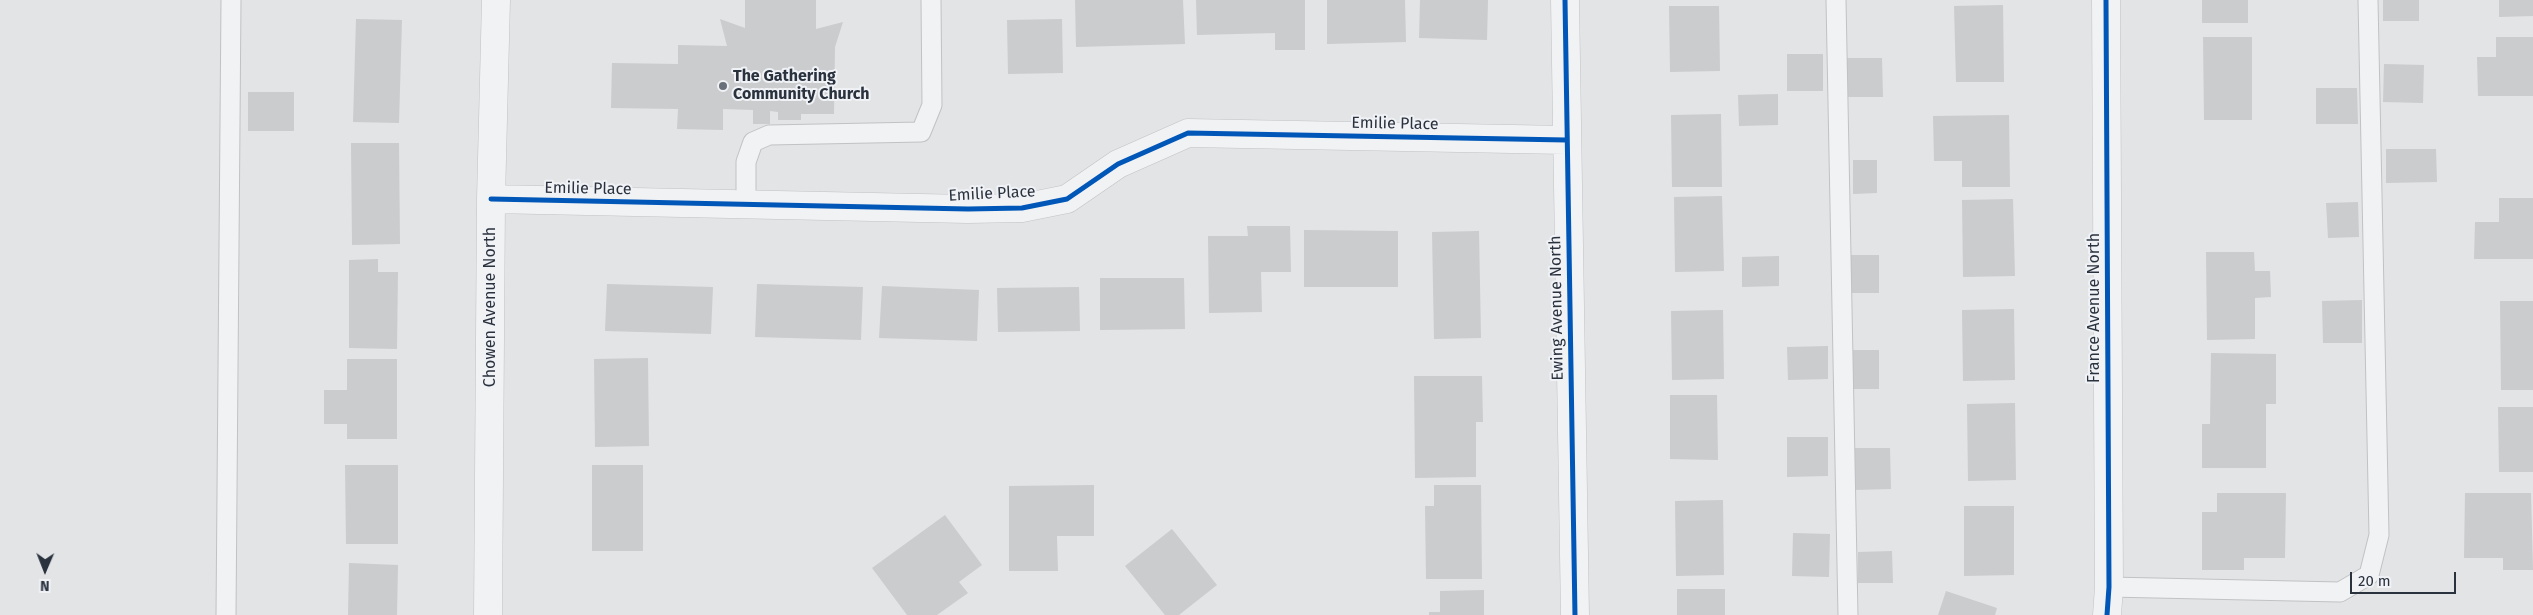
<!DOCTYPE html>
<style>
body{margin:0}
#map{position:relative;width:2533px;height:615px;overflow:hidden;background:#e2e4e6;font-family:"Fira Sans",sans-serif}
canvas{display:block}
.north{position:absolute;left:20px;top:545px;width:50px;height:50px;-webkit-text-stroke:4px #f0f2f6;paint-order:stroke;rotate:181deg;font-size:14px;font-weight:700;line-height:20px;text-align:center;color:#2a323e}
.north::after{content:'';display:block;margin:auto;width:18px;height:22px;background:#2a323e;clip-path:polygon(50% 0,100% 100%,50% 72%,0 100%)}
.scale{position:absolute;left:2350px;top:572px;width:106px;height:22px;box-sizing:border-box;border:2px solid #2a323e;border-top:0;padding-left:6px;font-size:15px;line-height:18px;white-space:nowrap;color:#2a323e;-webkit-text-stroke:4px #f0f2f6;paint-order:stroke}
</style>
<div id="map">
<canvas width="2533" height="615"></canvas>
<div class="north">N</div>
<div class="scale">20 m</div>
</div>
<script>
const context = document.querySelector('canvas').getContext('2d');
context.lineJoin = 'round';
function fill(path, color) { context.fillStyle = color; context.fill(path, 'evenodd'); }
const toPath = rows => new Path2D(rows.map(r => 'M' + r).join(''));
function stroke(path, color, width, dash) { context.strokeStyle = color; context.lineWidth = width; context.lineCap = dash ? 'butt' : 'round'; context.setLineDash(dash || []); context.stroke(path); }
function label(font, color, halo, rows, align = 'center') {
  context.font = font + ' "Fira Sans",sans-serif'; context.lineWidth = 4; context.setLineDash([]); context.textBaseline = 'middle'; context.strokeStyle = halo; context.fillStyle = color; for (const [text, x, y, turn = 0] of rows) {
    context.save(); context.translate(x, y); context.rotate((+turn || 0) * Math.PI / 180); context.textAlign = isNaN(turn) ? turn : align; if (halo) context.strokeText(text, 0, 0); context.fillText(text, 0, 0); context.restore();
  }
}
const building = toPath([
 [745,0,816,0,816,29,843,22,835,47,834,114,801,114,801,120,778,120,778,112,770,111,770,124,753,124,753,110,723,109,723,130,677,129,678,109,611,108,612,63,678,64,678,45,727,46,720,19,745,28],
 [1075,0,1183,0,1185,44,1076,47],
 [1196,0,1305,0,1305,50,1275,50,1275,33,1197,35],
 [1327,0,1405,0,1406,42,1327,44],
 [1420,0,1488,0,1487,40,1419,38],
 [2202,0,2248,0,2248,23,2202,23],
 [2383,0,2419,0,2419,21,2383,21],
 [2499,0,2533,0,2533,16,2499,17],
 [2003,5,2004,82,1956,82,1954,6],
 [1669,6,1719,6,1720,71,1670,72],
 [356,19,402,20,399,123,353,122],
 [1062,19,1063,73,1008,74,1007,20],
 [2203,37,2252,37,2252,120,2204,120],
 [2496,37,2533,37,2533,96,2478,96,2477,57,2496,57],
 [1787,54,1823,54,1823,91,1787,91],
 [1847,58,1882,58,1883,97,1847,97],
 [2384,64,2424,65,2423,103,2383,102],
 [2316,88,2357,88,2358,124,2316,124],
 [248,92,294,92,294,131,248,131],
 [1778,94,1778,125,1739,126,1738,95],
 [1721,114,1722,187,1672,187,1671,115],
 [2009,115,2010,187,1962,187,1962,161,1934,161,1933,116],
 [351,143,399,143,400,244,352,245],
 [2386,149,2436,149,2437,182,2386,183],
 [1853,160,1877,160,1877,193,1853,194],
 [1722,196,1724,271,1675,272,1674,197],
 [2499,198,2533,198,2533,259,2474,259,2475,222,2499,222],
 [2013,199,2015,276,1963,277,1962,200],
 [2358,202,2359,237,2328,238,2326,203],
 [1247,226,1290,226,1291,272,1261,272,1262,312,1209,313,1208,236,1248,236],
 [1304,230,1398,231,1398,287,1304,287],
 [1479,231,1481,338,1434,339,1432,232],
 [2206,252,2254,252,2255,271,2270,271,2271,297,2255,298,2255,339,2207,340],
 [1850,255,1879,255,1879,293,1850,293],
 [1779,256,1779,286,1742,287,1742,257],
 [378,259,378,272,398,272,397,349,349,348,349,260],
 [1100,278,1184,278,1185,329,1100,330],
 [607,284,713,287,711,334,605,331],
 [757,284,863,287,861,340,755,337],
 [882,286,979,290,977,341,879,338],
 [1079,287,1080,331,998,332,997,288],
 [2362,300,2362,343,2323,343,2322,301],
 [2500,301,2533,301,2533,390,2501,390],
 [2014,309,2015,380,1963,381,1962,310],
 [1723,310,1724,379,1672,380,1671,311],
 [1828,346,1828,379,1788,380,1787,347],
 [1852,350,1879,350,1879,389,1852,389],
 [2211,353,2276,354,2276,404,2266,404,2266,468,2202,468,2202,424,2210,424],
 [648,358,649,446,595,447,594,359],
 [347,359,397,359,397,439,347,439,347,424,324,424,324,390,347,390],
 [1414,376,1482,376,1483,422,1476,422,1476,477,1415,478],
 [1670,395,1717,395,1718,460,1670,459],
 [2015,403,2016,480,1968,481,1967,404],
 [2498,407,2533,407,2533,472,2499,472],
 [1787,437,1828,437,1828,476,1787,477],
 [1853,448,1890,448,1891,489,1854,490],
 [345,465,398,465,398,544,346,544],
 [592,465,643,465,643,551,592,551],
 [1094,485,1094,536,1057,536,1058,571,1009,571,1009,486],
 [1434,485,1481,485,1482,579,1426,579,1425,506,1434,506],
 [2217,493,2286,493,2285,558,2244,558,2244,570,2202,570,2202,512,2217,512],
 [2465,493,2531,493,2533,570,2503,570,2503,558,2464,558],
 [1723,500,1724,575,1676,576,1675,501],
 [1964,506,2014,506,2014,575,1964,576],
 [945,515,982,565,959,582,968,593,937,615,907,615,872,568],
 [1172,529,1217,585,1179,615,1165,615,1125,566],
 [1793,533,1830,534,1829,577,1792,576],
 [1892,551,1893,583,1858,583,1858,552],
 [349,563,398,565,397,615,348,615],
 [1677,589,1725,589,1725,615,1677,615],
 [1484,590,1484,615,1429,615,1429,612,1440,612,1440,591],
 [1946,591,1997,608,1995,615,1938,615]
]);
const service = toPath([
 [1836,0,1848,615],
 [746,204,746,162,753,142,769,135,921,132,932,105,931,0],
 [2109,587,2340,592,2369,575,2379,535,2368,0],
 [226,615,231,0]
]);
const minor = toPath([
 [1565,0,1575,615],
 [2106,0,2109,587,2107,615],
 [491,199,968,209,1022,208,1067,199,1118,164,1188,133,1566,140],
 [488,615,491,199,496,0]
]);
const cycleway = toPath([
 [1565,0,1575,615],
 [2106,0,2109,587,2107,615],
 [491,199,968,209,1022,208,1067,199,1118,164,1188,133,1566,140]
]);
const markers = [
 [723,86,5,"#6a7079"]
];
const poiNames = [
 ["The Gathering",733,77],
 ["Community Church",733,95]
];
const streetNames = [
 ["Emilie Place",1395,124,1],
 ["Emilie Place",588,189,1],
 ["Emilie Place",992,194,-3],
 ["Chowen Avenue North",491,307,-90],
 ["Ewing Avenue North",1557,308,-91],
 ["France Avenue North",2095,308,-90]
];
fill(building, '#caccce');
stroke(service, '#c0c2c4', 21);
stroke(minor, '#c0c2c4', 29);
stroke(service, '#f1f2f4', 19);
stroke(minor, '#f1f2f4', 28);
stroke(cycleway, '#0057b8', 5);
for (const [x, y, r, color] of markers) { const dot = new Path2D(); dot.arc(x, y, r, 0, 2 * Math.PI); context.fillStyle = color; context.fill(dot); stroke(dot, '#f0f2f6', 2); }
label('bold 16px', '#2a323e', '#f0f2f6', poiNames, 'left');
label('16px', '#2a323e', '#f0f2f6', streetNames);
</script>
